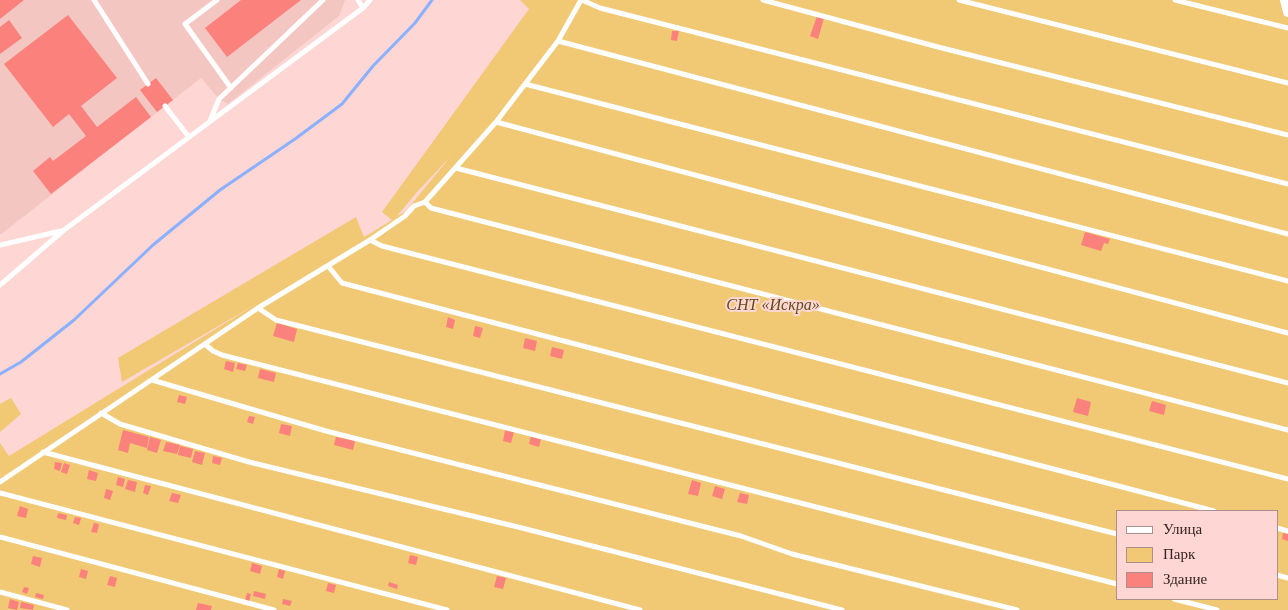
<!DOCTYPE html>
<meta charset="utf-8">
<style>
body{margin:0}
#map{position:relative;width:1288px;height:610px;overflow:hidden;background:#fed6d3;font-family:Georgia,serif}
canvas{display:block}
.legend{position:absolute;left:1116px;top:510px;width:162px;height:90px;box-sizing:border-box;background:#fed6d3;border:1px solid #ae8f8d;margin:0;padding:6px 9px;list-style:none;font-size:15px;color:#362423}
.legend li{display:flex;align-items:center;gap:10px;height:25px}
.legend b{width:25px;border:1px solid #ae8f8d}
</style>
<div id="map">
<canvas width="1288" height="610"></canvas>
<ul class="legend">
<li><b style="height:6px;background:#fff"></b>Улица</li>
<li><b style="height:14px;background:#f1c874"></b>Парк</li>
<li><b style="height:14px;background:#fb817c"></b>Здание</li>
</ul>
</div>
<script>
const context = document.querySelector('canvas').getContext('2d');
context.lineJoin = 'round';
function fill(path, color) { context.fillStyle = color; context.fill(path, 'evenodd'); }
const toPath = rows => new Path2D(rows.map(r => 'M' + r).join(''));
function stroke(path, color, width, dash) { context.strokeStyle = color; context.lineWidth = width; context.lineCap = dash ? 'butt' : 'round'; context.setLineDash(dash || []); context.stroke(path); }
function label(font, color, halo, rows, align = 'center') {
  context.font = font + ' Georgia,serif'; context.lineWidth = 4; context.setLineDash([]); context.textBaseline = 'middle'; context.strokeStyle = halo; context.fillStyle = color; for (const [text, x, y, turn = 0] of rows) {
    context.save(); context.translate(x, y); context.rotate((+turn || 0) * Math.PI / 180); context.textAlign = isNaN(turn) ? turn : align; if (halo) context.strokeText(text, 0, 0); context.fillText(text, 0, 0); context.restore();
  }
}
const built = toPath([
 [0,0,345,0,339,16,228,104,219,99,201,78,0,235]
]);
const green = toPath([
 [520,0,1288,0,1288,610,0,610,0,443,9,456,258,303,122,382,118,358,356,217,364,237,392,220,382,212,529,9],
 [451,156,405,212,397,216,417,192],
 [1117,511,1277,511,1277,599,1117,599],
 [11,398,21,414,0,432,0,404]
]);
const stream = toPath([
 [0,374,21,362,74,320,153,245,220,190,295,139,342,104,373,66,415,23,432,0]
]);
const building = toPath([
 [0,0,24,0,0,19],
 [241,0,301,0,227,57,205,28],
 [68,15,117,78,81,106,97,127,136,97,151,117,51,194,33,171,50,157,53,161,86,136,69,114,53,127,4,64],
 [817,16,824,18,818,39,810,36],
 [9,20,22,38,0,54,0,27],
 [672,31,679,31,677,41,671,40],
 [156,78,173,100,157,112,140,90],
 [1085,232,1110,239,1108,244,1104,243,1101,251,1081,245],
 [448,317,455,320,453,329,446,327],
 [277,323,297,329,294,342,273,336],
 [475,326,483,328,480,338,473,336],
 [525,338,537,341,535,351,523,348],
 [552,347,564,350,562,359,550,356],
 [226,361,235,363,233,372,224,369],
 [238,363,247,365,245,371,236,369],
 [260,369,276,373,274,382,258,378],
 [179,395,187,397,185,404,177,402],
 [1077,398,1091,402,1088,416,1073,412],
 [1152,401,1166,405,1164,415,1149,411],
 [249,416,255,417,253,424,247,422],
 [281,424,292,426,290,436,279,433],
 [123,430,149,437,147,448,130,443,128,453,118,450],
 [505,430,514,432,511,443,503,441],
 [531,436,541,439,539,447,529,444],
 [150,437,161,440,157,453,147,450],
 [336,437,355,441,353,450,334,445],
 [166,442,180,445,177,454,163,451],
 [180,446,193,449,191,458,178,455],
 [195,451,205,453,202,465,192,462],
 [213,456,222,458,220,465,212,463],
 [55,462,62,463,60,471,54,469],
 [64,463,70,465,67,474,61,472],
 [89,470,98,473,96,481,87,479],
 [118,477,125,479,123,487,116,485],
 [128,480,137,482,135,492,125,489],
 [692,480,701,483,698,496,688,494],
 [145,485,151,486,148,495,143,493],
 [715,486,725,489,722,499,712,496],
 [106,489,113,491,110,500,104,498],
 [172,493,181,495,178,503,169,501],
 [740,493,749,495,747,504,737,502],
 [20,506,28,509,26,518,17,516],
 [58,513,67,515,66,520,57,518],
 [75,517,81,518,79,525,73,523],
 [94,523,99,524,97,533,91,532],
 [1283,533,1288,534,1288,541,1282,539],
 [410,555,418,557,416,565,408,563],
 [33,556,42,558,40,567,31,564],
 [252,563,262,566,260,574,250,571],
 [81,569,88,571,86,579,79,577],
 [279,569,285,571,283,579,277,577],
 [110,576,117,578,115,587,107,585],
 [497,576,506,578,503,589,494,587],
 [389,582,398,585,397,589,388,586],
 [328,583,336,585,334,593,326,591],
 [24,587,29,588,27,594,22,592],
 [254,591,266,594,265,599,253,596],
 [36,593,44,595,43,599,35,597],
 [247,593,251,594,249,602,245,601],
 [10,599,19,602,17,610,8,608],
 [283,599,292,601,290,606,282,604],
 [21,602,34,605,33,610,20,608],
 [198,603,212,606,211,610,196,610]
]);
const service = toPath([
 [94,0,148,84],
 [217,0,185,24,231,88],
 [358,0,363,8],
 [582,0,600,8,1288,184],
 [763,0,938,47,1288,135],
 [959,0,1288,83],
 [1175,0,1288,28],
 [558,41,1288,234],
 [525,84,1288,281],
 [165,106,189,137],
 [210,121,219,99,323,0],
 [496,122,1288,333],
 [456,168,1288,383],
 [425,202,431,208,1288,430],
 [370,240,382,246,1288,479],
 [0,245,61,231],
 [328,266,342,283,1214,511],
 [0,285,64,230,363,8,370,0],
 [258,308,276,320,1117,534],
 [206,345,213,351,222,355,1117,584],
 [152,380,326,431,741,536,792,554,1017,610],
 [101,413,120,424,249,462,522,528,842,610],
 [43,452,640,610],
 [0,482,258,308,370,240,405,216,414,206,425,202,496,122,525,84,558,41,581,0],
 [0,493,447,610],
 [1277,528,1288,531],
 [0,537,274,610],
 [1277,575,1288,578],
 [0,592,67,610],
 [1174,599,1217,610]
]);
const minor = toPath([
 [1285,0,1288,12]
]);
const parkNames = [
 ["СНТ «Искра»",773,306]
];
fill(built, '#f4c6c2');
fill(green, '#f1c874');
stroke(stream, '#8ab0fe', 3);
fill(building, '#fb817c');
stroke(service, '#fff', 5);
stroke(minor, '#fff', 10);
label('italic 16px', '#624c1b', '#fed6d3', parkNames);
</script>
